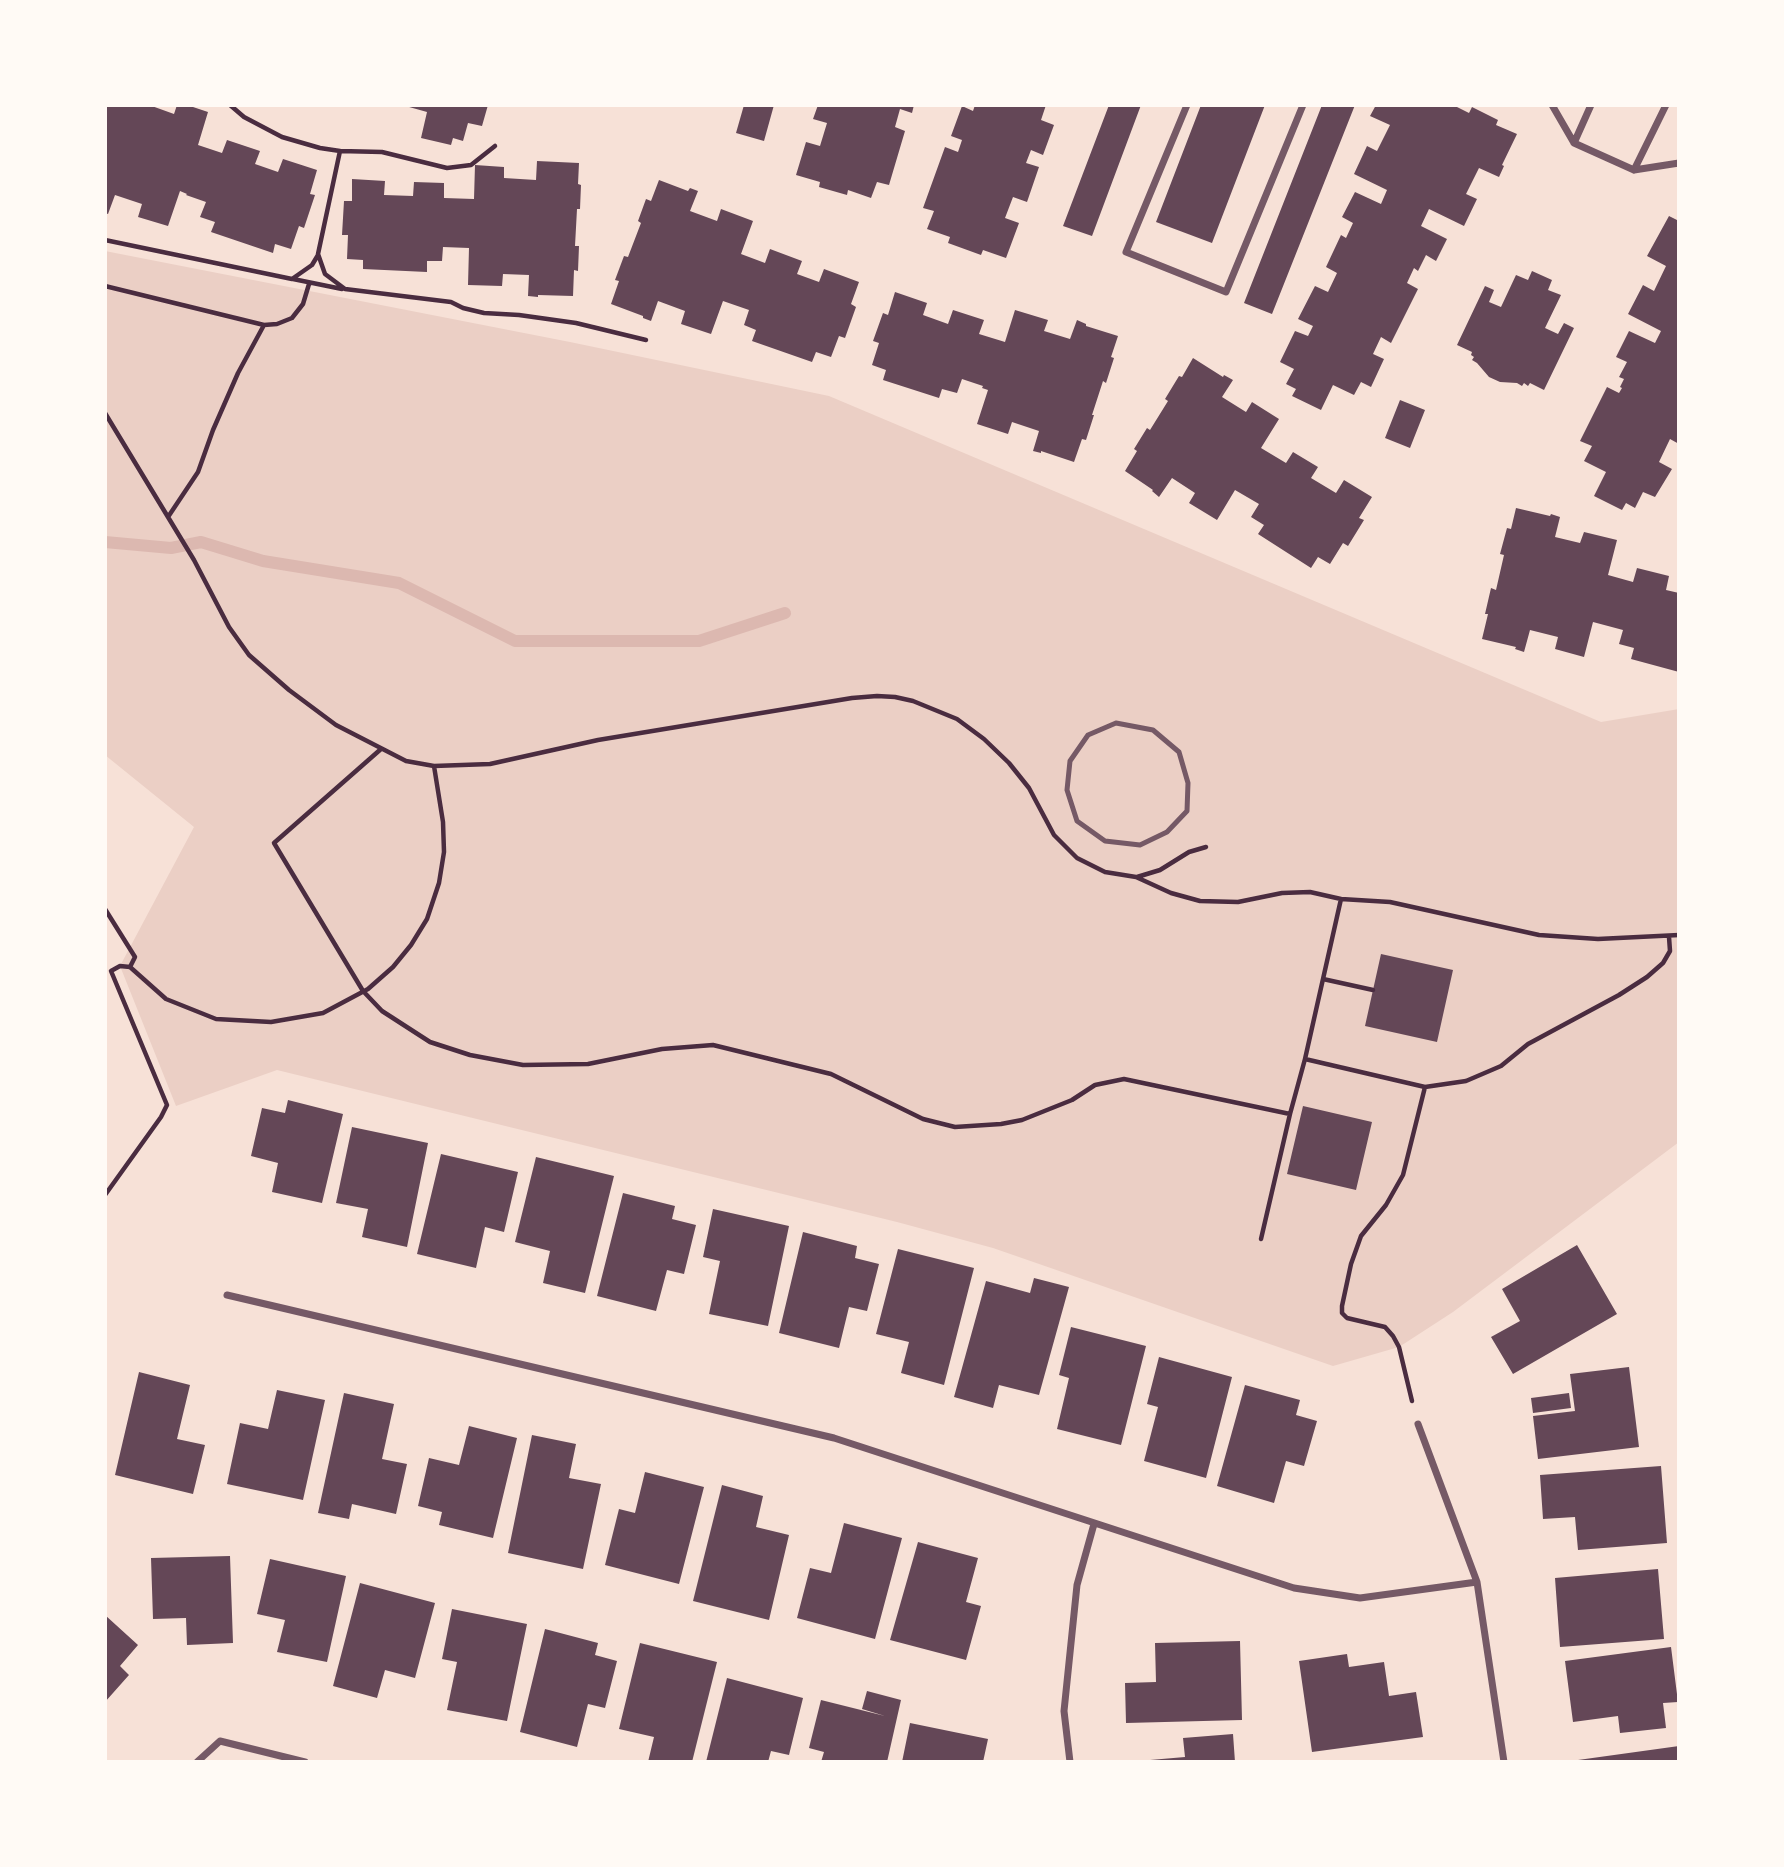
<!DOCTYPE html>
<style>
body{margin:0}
#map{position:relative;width:1784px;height:1867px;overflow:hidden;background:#f7e1d7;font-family:Karla,sans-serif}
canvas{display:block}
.frame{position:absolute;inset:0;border:107px solid #fffaf5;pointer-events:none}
</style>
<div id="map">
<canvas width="1784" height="1867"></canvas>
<div class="frame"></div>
</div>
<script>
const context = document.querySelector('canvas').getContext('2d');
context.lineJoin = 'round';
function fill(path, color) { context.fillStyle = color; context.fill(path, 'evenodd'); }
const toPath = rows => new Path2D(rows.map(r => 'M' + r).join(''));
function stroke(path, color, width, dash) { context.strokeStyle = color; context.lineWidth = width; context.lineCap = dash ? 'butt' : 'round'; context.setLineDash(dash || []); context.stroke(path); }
const green = toPath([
 [105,251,570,342,829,396,1601,722,1679,709,1679,1142,1453,1312,1399,1347,1333,1366,993,1248,897,1222,277,1070,176,1106,120,966,194,827,105,755]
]);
const stream = toPath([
 [105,542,171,548,201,542,263,561,399,583,515,641,699,641,785,613]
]);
const building = toPath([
 [105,105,149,105,174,114,177,105,187,105,208,112,198,145,222,153,227,140,260,151,255,164,278,172,283,159,317,170,310,194,315,195,304,228,299,226,291,249,275,244,273,253,211,232,215,222,200,217,206,202,186,195,187,194,180,191,168,226,138,217,142,204,115,195,108,214,105,213],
 [402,105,488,105,482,126,468,123,463,141,453,138,451,145,421,138,427,112],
 [744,105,774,105,764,141,736,133],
 [818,105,914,105,912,113,900,109,895,127,905,131,889,185,877,182,871,198,848,190,847,195,819,187,820,182,796,175,806,142,820,146,827,123,813,119],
 [975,105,1046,105,1041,120,1054,125,1043,155,1031,150,1026,163,1039,167,1027,202,1013,197,1005,218,1019,223,1006,258,983,250,981,255,948,243,950,237,927,229,934,211,923,208,945,147,958,152,962,140,951,136,962,106,973,111],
 [1109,105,1141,105,1092,236,1063,226],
 [1201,105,1265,105,1212,243,1156,222],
 [1322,105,1355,105,1272,314,1244,303],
 [1376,105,1453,105,1469,113,1472,107,1498,120,1496,125,1517,134,1502,165,1504,166,1499,177,1479,168,1466,194,1477,199,1464,226,1429,209,1421,226,1447,239,1436,261,1426,255,1418,271,1414,268,1407,283,1418,289,1391,343,1381,337,1373,354,1384,359,1371,387,1361,382,1354,395,1333,385,1321,410,1292,396,1296,389,1286,384,1294,369,1280,362,1295,331,1308,336,1313,326,1298,319,1315,286,1328,292,1337,273,1326,267,1341,235,1346,238,1353,223,1342,217,1355,192,1381,204,1387,190,1354,174,1367,146,1377,151,1390,125,1370,116],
 [537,161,579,163,578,184,581,185,580,209,577,209,575,246,579,246,578,271,574,270,573,296,538,295,538,297,528,296,529,275,503,274,502,286,468,285,469,248,443,247,442,261,427,261,427,272,363,269,363,260,347,259,348,235,342,235,344,201,352,201,352,179,385,181,384,195,413,196,414,182,444,183,444,198,474,199,475,165,504,167,504,178,536,180],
 [659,180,688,191,690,188,698,191,690,211,717,221,721,209,753,221,741,254,765,263,770,249,802,261,797,274,819,282,824,269,859,282,851,304,856,307,845,338,839,336,831,357,816,352,812,362,752,341,756,330,744,325,749,310,723,301,711,334,681,324,685,311,658,301,651,321,643,318,643,316,611,304,619,281,615,280,624,256,628,257,641,223,638,221,646,199,651,201],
 [1669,216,1679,221,1679,444,1670,439,1659,462,1672,469,1655,497,1643,492,1635,508,1626,503,1622,510,1594,496,1606,472,1584,461,1592,446,1580,441,1607,387,1619,393,1622,388,1620,387,1624,379,1619,377,1627,362,1616,357,1629,331,1655,343,1661,331,1628,314,1643,285,1654,291,1666,266,1647,256],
 [1532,271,1552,280,1548,290,1561,295,1545,328,1558,334,1564,323,1574,328,1544,390,1530,383,1528,386,1524,383,1522,386,1517,383,1500,382,1489,377,1477,363,1472,360,1474,357,1471,355,1472,352,1457,345,1485,286,1494,290,1489,302,1501,307,1516,275,1528,280],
 [895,292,927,303,923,315,948,324,953,310,984,320,979,334,1005,342,1015,310,1048,320,1044,331,1070,339,1077,320,1086,324,1086,326,1118,336,1111,357,1114,358,1106,383,1103,381,1092,415,1094,415,1086,440,1082,439,1074,462,1041,451,1041,453,1033,451,1039,431,1012,422,1008,434,977,424,988,390,982,388,983,386,962,379,957,393,942,389,939,398,883,380,886,370,872,365,879,343,873,341,883,313,888,315],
 [1193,358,1223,377,1224,375,1233,380,1222,397,1246,412,1252,402,1279,419,1261,448,1286,463,1293,452,1318,467,1311,478,1336,493,1344,480,1372,497,1359,518,1364,520,1348,546,1343,543,1330,564,1318,557,1311,568,1258,534,1264,525,1251,517,1259,504,1235,490,1217,520,1189,503,1195,493,1172,478,1159,497,1152,491,1153,490,1125,471,1137,451,1134,449,1147,428,1150,430,1168,401,1165,399,1179,376,1182,377],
 [1400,400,1425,410,1410,448,1385,438],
 [1516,508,1550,516,1551,514,1560,517,1555,537,1580,543,1584,532,1617,540,1608,575,1633,582,1637,568,1669,576,1666,590,1679,593,1679,672,1631,659,1634,648,1619,644,1623,630,1593,622,1584,657,1555,649,1558,637,1530,630,1524,652,1515,649,1516,647,1482,639,1488,614,1485,614,1491,588,1496,590,1504,555,1500,554,1507,528,1511,529],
 [1381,954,1453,970,1437,1042,1365,1026],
 [288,1100,343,1114,322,1203,272,1192,278,1163,251,1156,262,1108,285,1113],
 [1303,1106,1372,1122,1356,1190,1287,1174],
 [352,1127,428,1143,407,1247,362,1237,368,1209,336,1203],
 [441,1154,518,1172,504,1232,485,1227,476,1268,417,1254],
 [536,1157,614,1176,585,1293,543,1283,550,1251,515,1242],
 [623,1193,675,1206,672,1219,696,1225,684,1274,667,1270,656,1311,597,1296],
 [713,1209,789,1226,768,1326,709,1314,720,1261,703,1257],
 [803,1232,857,1246,855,1258,879,1264,867,1311,849,1307,839,1348,779,1333],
 [1577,1245,1617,1314,1513,1374,1491,1337,1520,1321,1502,1289],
 [898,1249,974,1268,944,1385,901,1373,909,1342,876,1334],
 [1034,1278,1069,1287,1039,1395,999,1385,993,1408,954,1397,986,1281,1030,1293],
 [1071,1327,1146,1346,1121,1445,1057,1429,1069,1378,1059,1375],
 [1159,1357,1232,1377,1206,1478,1144,1461,1158,1407,1147,1404],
 [1629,1367,1639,1447,1538,1459,1533,1416,1575,1411,1570,1374],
 [139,1372,190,1385,177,1439,205,1445,193,1494,115,1475],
 [1245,1385,1300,1400,1296,1415,1317,1421,1304,1466,1286,1461,1274,1503,1217,1486],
 [277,1390,325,1400,303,1500,227,1484,240,1423,268,1429],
 [344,1393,394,1404,382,1459,407,1464,396,1514,352,1504,349,1519,318,1513],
 [1569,1393,1571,1408,1533,1413,1531,1398],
 [469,1426,517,1438,493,1538,439,1525,442,1512,418,1506,429,1458,459,1465],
 [532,1435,576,1444,569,1478,601,1484,583,1569,508,1553],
 [1661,1466,1667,1543,1578,1550,1575,1517,1543,1519,1540,1475],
 [645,1472,704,1487,679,1584,605,1565,619,1509,635,1513],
 [722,1485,763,1496,756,1527,789,1535,769,1620,693,1601],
 [844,1523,902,1538,875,1639,797,1618,810,1568,831,1573],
 [918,1542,978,1558,966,1602,981,1606,966,1660,890,1640],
 [230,1556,233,1643,187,1645,186,1618,153,1619,151,1558],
 [270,1559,346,1576,327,1662,277,1652,285,1620,257,1614],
 [1658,1569,1664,1639,1560,1647,1555,1578],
 [360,1583,435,1603,415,1678,385,1670,377,1698,333,1686],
 [452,1609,527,1624,507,1721,447,1710,457,1662,442,1659],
 [105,1615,138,1645,120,1666,129,1675,105,1702],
 [545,1629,598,1643,595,1655,617,1661,605,1708,588,1704,577,1747,520,1732],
 [1240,1641,1242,1720,1126,1723,1125,1683,1156,1682,1155,1643],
 [640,1643,717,1662,692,1762,648,1762,654,1737,619,1729],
 [1671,1647,1678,1702,1663,1703,1666,1728,1620,1733,1618,1716,1573,1722,1565,1661],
 [1347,1654,1349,1667,1384,1662,1389,1696,1416,1692,1423,1737,1312,1752,1299,1661],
 [727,1678,803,1698,789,1755,771,1751,768,1762,706,1762],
 [867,1691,901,1700,887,1762,821,1762,824,1752,809,1748,821,1700,885,1716,862,1709],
 [910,1723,988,1739,983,1762,902,1762],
 [1233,1734,1235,1762,1151,1762,1150,1760,1185,1757,1183,1738],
 [1679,1746,1679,1762,1578,1762,1578,1760]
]);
const path = toPath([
 [230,105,244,117,282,137,320,148,340,151,382,152,447,168,471,165,495,146],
 [340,151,318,254,325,274,345,289,451,302,463,308,484,313,519,315,576,323,646,340],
 [105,240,292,279,312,265,318,255],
 [293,279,342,289],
 [105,286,264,325,277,324,292,318,303,304,309,284],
 [105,413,194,560,229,627,249,655,289,690,336,725,406,761,434,766,490,764,598,740,852,698,877,696,895,697,913,701,957,719,984,739,1009,763,1029,788,1054,835,1077,858,1105,872,1136,877,1171,893,1200,901,1238,902,1282,893,1310,892,1341,899,1390,902,1539,935,1598,939,1679,935],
 [168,517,198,472,213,430,238,373,264,325],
 [381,749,274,843,363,991,382,1011,430,1042,470,1055,523,1065,588,1064,662,1049,713,1045,831,1074,923,1119,955,1127,1001,1124,1022,1120,1072,1100,1095,1085,1124,1079,1290,1114,1305,1059,1425,1087,1466,1081,1501,1066,1528,1044,1619,995,1647,977,1663,963,1670,951,1669,937],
 [1137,877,1160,870,1189,852,1206,847],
 [105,909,135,957,130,967],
 [1323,979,1373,990],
 [1305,1059,1341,899],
 [105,1195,161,1117,167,1105,111,971,120,966,130,967,166,999,216,1019,271,1022,323,1013,368,989,393,967,411,945,427,919,439,883,444,852,443,822,434,766],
 [1261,1239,1290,1114],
 [1412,1401,1399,1347,1393,1336,1385,1327,1347,1318,1342,1313,1342,1306,1351,1264,1361,1236,1386,1205,1403,1175,1425,1087]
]);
const service = toPath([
 [1116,723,1153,730,1179,752,1188,783,1187,811,1167,832,1140,845,1105,841,1077,821,1067,790,1070,761,1088,735,1116,723]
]);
const minor = toPath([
 [1187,105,1126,252,1226,292,1303,105],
 [1552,105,1574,143,1634,170,1679,163],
 [1574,143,1591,105],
 [1634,170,1666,105],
 [227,1295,834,1438,1294,1588,1360,1598,1477,1582],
 [1418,1424,1477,1582,1504,1762],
 [197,1762,220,1741,305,1762],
 [1070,1762,1064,1711,1077,1585,1094,1524]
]);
fill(green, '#ebcfc5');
stroke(stream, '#dcb8b0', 12);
fill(building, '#644757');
stroke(path, '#4a2c40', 4.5);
stroke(service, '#755966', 5);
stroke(minor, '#755966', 7);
</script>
